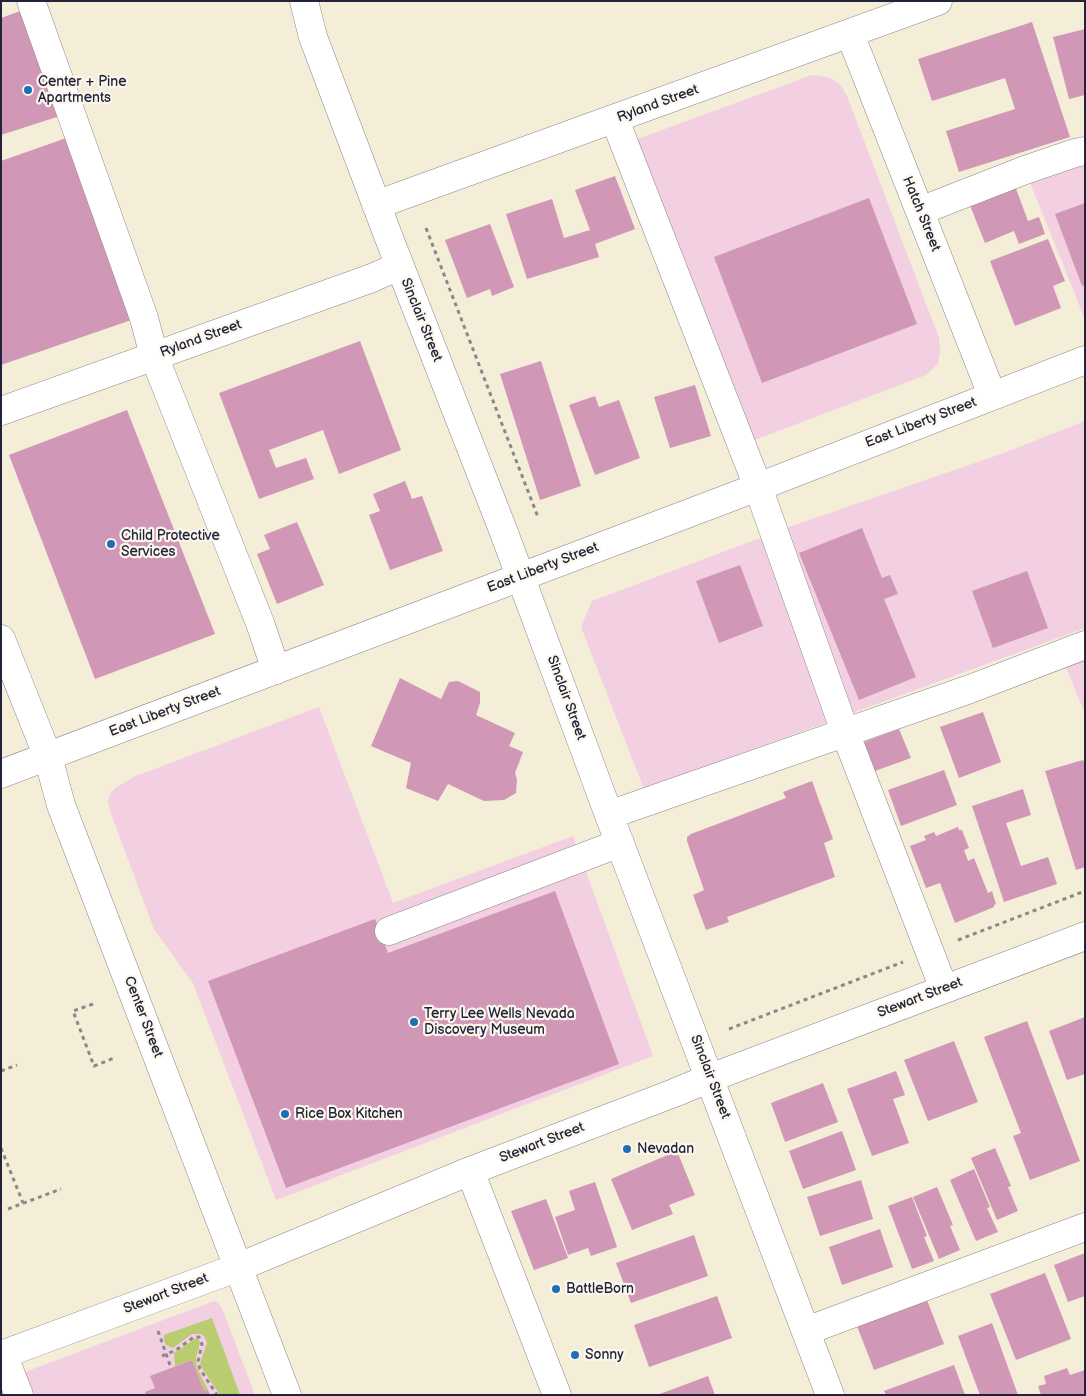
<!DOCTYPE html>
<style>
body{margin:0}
#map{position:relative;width:1086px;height:1396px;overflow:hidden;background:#f4edd7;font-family:"Balsamiq Sans",sans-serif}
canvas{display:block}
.frame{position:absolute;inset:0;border:2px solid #22223b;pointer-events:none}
</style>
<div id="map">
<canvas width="1086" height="1396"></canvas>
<div class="frame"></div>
</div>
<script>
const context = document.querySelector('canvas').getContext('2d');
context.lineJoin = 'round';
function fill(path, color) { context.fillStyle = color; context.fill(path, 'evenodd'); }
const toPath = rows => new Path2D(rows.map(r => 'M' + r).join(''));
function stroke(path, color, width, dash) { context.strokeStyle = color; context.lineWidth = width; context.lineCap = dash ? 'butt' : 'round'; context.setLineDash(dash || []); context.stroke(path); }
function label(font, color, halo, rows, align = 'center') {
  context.font = font + ' "Balsamiq Sans",sans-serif'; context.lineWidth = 4.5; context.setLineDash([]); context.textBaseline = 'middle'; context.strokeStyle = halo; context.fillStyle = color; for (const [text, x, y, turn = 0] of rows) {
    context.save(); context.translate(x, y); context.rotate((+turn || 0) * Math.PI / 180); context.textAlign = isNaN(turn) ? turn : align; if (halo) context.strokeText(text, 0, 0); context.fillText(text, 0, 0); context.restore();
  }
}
const built = toPath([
 [812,75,827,77,840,84,847,96,939,338,940,351,938,364,926,375,744,444,624,144],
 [1085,151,1085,317,1084,317,1025,170],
 [1085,421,1085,628,644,789,581,627,592,601,792,526,1001,454],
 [1085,659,1085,714,1066,667],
 [319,707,393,903,573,836,653,1056,276,1200,193,983,154,929,110,811,108,801,110,794,115,788,136,776],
 [214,1301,219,1303,223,1311,255,1395,1,1395,1,1381]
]);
const green = toPath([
 [212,1318,240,1395,220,1395,202,1368,200,1363,207,1343,204,1336,201,1334,192,1334,173,1348,166,1345,164,1341,164,1335],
 [196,1338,199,1340,200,1343,196,1357,197,1368,208,1390,204,1391,192,1360,175,1366,174,1353]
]);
const building = toPath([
 [23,10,63,115,1,135,1,18],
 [1032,22,1070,137,959,172,946,131,1015,109,1005,78,932,101,918,59],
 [1085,29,1085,95,1069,99,1053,37],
 [75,135,140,317,1,365,1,161],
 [615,176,635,229,595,244,599,257,527,279,506,214,552,199,564,238,590,230,575,190],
 [1015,186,1028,221,1039,217,1045,234,1019,244,1014,231,985,243,969,203],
 [869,198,917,324,762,383,714,257],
 [1085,203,1085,285,1082,286,1055,214],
 [490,224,514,287,492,296,490,289,467,298,445,240],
 [1048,239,1065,281,1053,286,1061,308,1015,326,990,261],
 [360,341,401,450,339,474,323,430,269,450,276,468,306,458,314,479,259,499,219,393],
 [541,361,581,486,540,500,500,374],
 [695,385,711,436,670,448,654,397],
 [595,396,599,407,619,400,640,458,595,475,569,405],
 [127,410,215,634,95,679,9,455],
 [405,481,412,499,422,496,443,551,390,570,369,515,380,511,373,494],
 [297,522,324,585,277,604,257,554,270,549,264,535],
 [862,528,882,578,890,575,898,594,884,599,916,677,859,700,799,553],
 [740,565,763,626,719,643,696,581],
 [1027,571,1048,628,993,648,972,591],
 [400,678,441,699,449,682,458,681,480,692,480,703,476,715,515,733,509,746,523,752,515,773,517,780,516,793,504,800,484,801,448,784,438,801,406,788,411,763,371,746],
 [983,712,1001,762,959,778,940,727],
 [899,729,911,758,875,771,864,742],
 [1083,760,1085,765,1085,867,1076,870,1045,771],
 [944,770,957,805,901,826,888,790],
 [812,781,833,839,824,843,835,877,727,917,729,922,706,930,693,895,704,890,687,841,687,837,691,834,786,798,783,792],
 [1023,789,1031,815,1006,823,1021,866,1048,857,1057,884,1004,902,972,806],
 [958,827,959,830,962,830,969,848,964,850,968,861,974,858,988,893,992,891,996,904,994,905,994,907,955,923,940,883,926,888,910,846,926,840,924,836,934,832,936,836],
 [555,891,619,1064,286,1188,208,981,375,919,388,953],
 [1085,1017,1085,1074,1067,1080,1049,1031],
 [1027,1021,1080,1161,1030,1180,1013,1136,1021,1133,984,1037],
 [954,1041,978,1102,928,1121,904,1060],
 [896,1071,905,1095,893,1099,909,1143,872,1156,847,1089],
 [823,1083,838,1122,785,1142,771,1103],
 [842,1131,856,1170,803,1189,789,1151],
 [995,1148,1011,1186,1008,1187,1018,1211,997,1220,971,1158],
 [677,1151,695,1195,669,1205,673,1214,632,1230,611,1179],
 [974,1169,990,1207,987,1208,998,1232,976,1241,950,1180],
 [861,1180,873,1219,820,1236,807,1197],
 [595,1182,617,1247,591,1256,588,1248,568,1255,555,1217,575,1210,569,1191],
 [937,1187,953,1225,950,1226,960,1250,939,1259,913,1197],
 [912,1197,927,1236,924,1237,934,1261,912,1269,888,1206],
 [546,1199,568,1258,534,1270,511,1211],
 [880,1229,893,1267,842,1285,829,1247],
 [694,1235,708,1276,631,1303,616,1263],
 [1085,1253,1085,1296,1068,1302,1054,1265],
 [1045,1273,1071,1339,1016,1360,990,1294],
 [717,1296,732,1338,649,1367,634,1325],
 [927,1300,944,1344,874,1370,857,1326],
 [992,1323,1018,1395,980,1395,958,1336],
 [192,1360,204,1391,208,1390,210,1395,146,1395,145,1392,155,1388,150,1376],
 [954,1365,965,1395,886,1395,884,1391],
 [1067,1368,1070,1375,1085,1370,1085,1395,1041,1395,1038,1386,1046,1384,1044,1376],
 [708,1376,715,1395,657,1395]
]);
const path = toPath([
 [426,228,538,517],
 [958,940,1085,891],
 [93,1004,73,1011,94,1066,114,1058],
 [729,1029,903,962],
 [1,1071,17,1065],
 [1,1148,23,1203],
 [8,1209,61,1189],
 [158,1331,171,1368],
 [162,1356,176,1350,194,1337,199,1337,202,1344,198,1362,200,1369,217,1395]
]);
const minor = toPath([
 [31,1,144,318,154,356,260,623,276,670],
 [304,1,313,37,389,238,503,530,609,815,830,1395],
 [850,34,992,395],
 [615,120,758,487,845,732,944,989],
 [376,205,938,1],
 [920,211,1025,170,1075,153,1085,151],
 [1,411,372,278,399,266],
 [48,757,61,805,287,1395],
 [609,815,970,689,1085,645],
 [389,931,620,843],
 [470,1171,557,1395],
 [806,1331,1085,1227],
 [3,1354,19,1395],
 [1,1355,239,1267,470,1171,674,1093,710,1078,1085,936]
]);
const major = toPath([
 [1,639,48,757],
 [1,774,758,487,1085,360]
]);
const markers = [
 [28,90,5,"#1f6fb2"],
 [111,544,5,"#1f6fb2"],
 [414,1022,5,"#1f6fb2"],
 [285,1114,5,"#1f6fb2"],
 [627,1149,5,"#1f6fb2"],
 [556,1289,5,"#1f6fb2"],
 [575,1355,5,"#1f6fb2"]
];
const poiNames = [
 ["Center + Pine",38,82],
 ["Apartments",38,98],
 ["Child Protective",121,536],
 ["Services",121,552],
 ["Terry Lee Wells Nevada",424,1014],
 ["Discovery Museum",424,1030],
 ["Rice Box Kitchen",295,1114],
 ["Nevadan",637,1149],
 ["BattleBorn",566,1289],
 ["Sonny",585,1355]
];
const streetNames = [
 ["Ryland Street",658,104,-20],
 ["Hatch Street",921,214,68],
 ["Sinclair Street",421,320,68],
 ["Ryland Street",201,339,-20],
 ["East Liberty Street",921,423,-21],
 ["East Liberty Street",543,568,-21],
 ["Sinclair Street",566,698,70],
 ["East Liberty Street",165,712,-21],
 ["Stewart Street",920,998,-21],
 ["Center Street",143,1017,69],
 ["Sinclair Street",710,1077,69],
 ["Stewart Street",542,1143,-21],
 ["Stewart Street",166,1294,-21]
];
fill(built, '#f2cfe1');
fill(green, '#b9cc70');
fill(building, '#d197b6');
stroke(minor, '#8b8889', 29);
stroke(major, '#8b8889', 29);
stroke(path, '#8b8889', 3, [4, 4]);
stroke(minor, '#fff', 28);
stroke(major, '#fff', 28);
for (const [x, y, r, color] of markers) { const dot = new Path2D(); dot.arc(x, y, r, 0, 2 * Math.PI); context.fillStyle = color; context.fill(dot); stroke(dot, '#fbf7ec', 2); }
label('14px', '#22223b', '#fbf7ec', poiNames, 'left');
label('14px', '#22223b', '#fbf7ec', streetNames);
</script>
